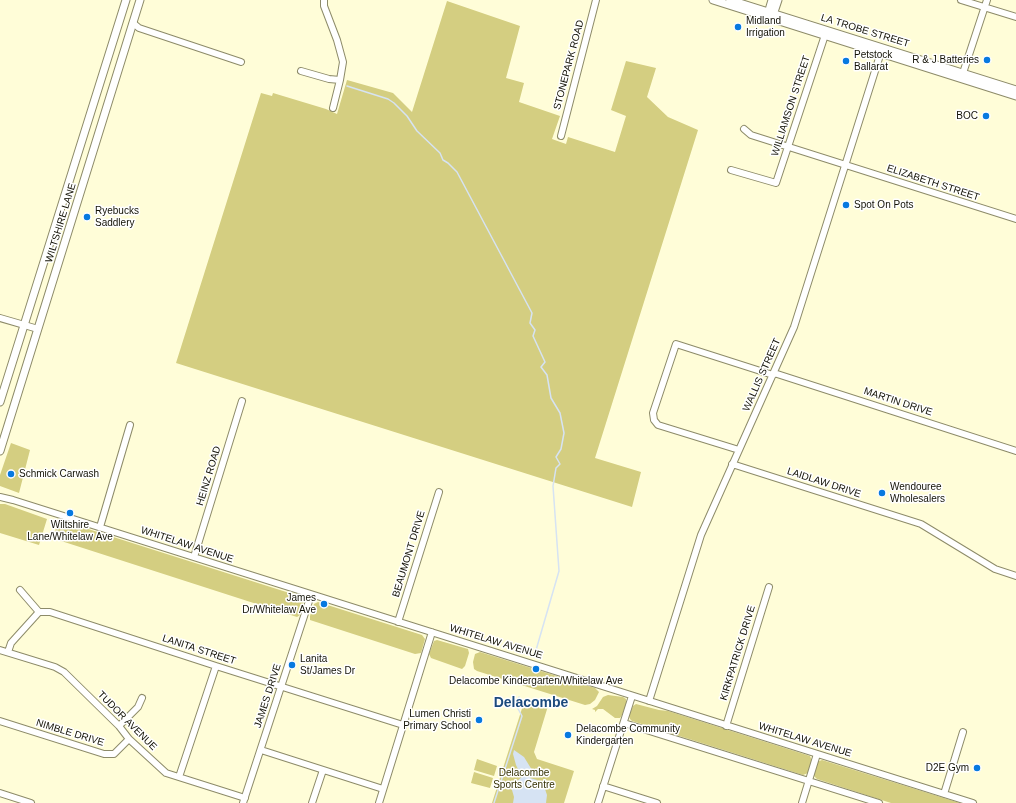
<!DOCTYPE html>
<style>
body{margin:0}
canvas{display:block;background:#fffdd8}
</style>
<canvas width="1016" height="803"></canvas>
<script>
const context = document.querySelector('canvas').getContext('2d');
context.lineJoin = 'round';
function fill(path, color) { context.fillStyle = color; context.fill(path, 'evenodd'); }
const toPath = rows => new Path2D(rows.map(r => 'M' + r).join(''));
function stroke(path, color, width, dash) { context.strokeStyle = color; context.lineWidth = width; context.lineCap = dash ? 'butt' : 'round'; context.setLineDash(dash || []); context.stroke(path); }
function label(font, color, halo, rows, align = 'center') {
  context.font = font + ' Arial,sans-serif'; context.lineWidth = 3; context.setLineDash([]); context.textBaseline = 'middle'; context.strokeStyle = halo; context.fillStyle = color; for (const [text, x, y, turn = 0] of rows) {
    context.save(); context.translate(x, y); context.rotate((+turn || 0) * Math.PI / 180); context.textAlign = isNaN(turn) ? turn : align; if (halo) context.strokeText(text, 0, 0); context.fillText(text, 0, 0); context.restore();
  }
}
const green = toPath([
 [447,1,520,26,506,78,524,83,519,102,560,116,552,139,566,144,568,137,615,152,626,116,611,110,626,61,656,68,647,97,668,117,698,130,595,458,641,472,632,507,176,363,261,93,272,96,273,93,326,109,337,114,347,80,393,93,412,112],
 [11,443,30,450,19,493,0,486,0,475],
 [0,504,5,504,47,519,39,545,0,533],
 [63,521,302,597,304,601,300,615,297,617,55,539,54,537,57,523],
 [318,602,422,635,425,639,421,653,415,654,310,620,310,616,314,604],
 [437,640,468,649,469,653,465,666,462,669,431,658,429,654,434,641],
 [480,652,595,688,599,692,595,700,590,704,585,705,477,671,474,669,473,662,475,654],
 [608,695,623,697,626,699,626,704,622,715,620,718,615,718,603,709,598,709,595,712,595,710,592,709,597,706,603,697],
 [525,699,548,706,534,752,537,759,574,771,564,803,492,803],
 [636,704,659,710,668,711,810,756,812,761,808,773,803,775,632,721,630,719,629,716,633,706],
 [477,759,497,766,494,776,474,770],
 [822,760,960,803,891,803,817,779,814,776,814,774,817,762],
 [474,772,493,778,490,788,471,783]
]);
const water = toPath([
 [514,750,524,757,532,770,530,778,537,780,545,789,547,795,546,803,513,803,514,797,512,790,512,785,522,777,516,765,513,754]
]);
const stream = toPath([
 [347,86,388,99,394,103,407,116,417,131,440,153,443,160,448,163,457,172,532,313,530,323,535,330,533,336,545,362,541,367,547,375,551,398,560,413,564,433,561,449,556,457,560,464,556,468,553,486,559,571,534,657],
 [494,803,522,716,516,705,519,697]
]);
const minor = toPath([
 [324,0,324,6,337,40,343,62,340,80,333,108],
 [961,0,1016,17],
 [133,23,139,28,241,62],
 [301,71,329,79,340,80],
 [963,73,987,0],
 [744,129,751,135,1016,219],
 [561,136,596,0],
 [731,170,776,183,825,35],
 [0,318,38,329],
 [774,373,1016,451],
 [739,450,658,425,654,420,653,413,676,344,773,375],
 [732,464,921,524,995,569,1016,576],
 [0,497,13,500,973,803],
 [100,527,130,425],
 [194,557,242,401],
 [20,590,39,612],
 [398,622,439,492],
 [0,650,55,667,64,672,119,726,129,739,166,773,245,798],
 [8,652,11,643,39,612,50,612,216,666,403,725],
 [649,701,701,535,794,327,881,52],
 [0,721,104,754,114,754,129,739],
 [624,723,879,803],
 [119,726,138,707,142,698],
 [726,726,769,587],
 [261,750,383,789],
 [179,777,216,666],
 [603,786,657,803],
 [0,793,31,803],
 [944,794,963,732],
 [243,803,311,595],
 [312,803,323,770],
 [379,803,432,632],
 [598,803,632,696],
 [802,803,817,754]
]);
const major = toPath([
 [713,0,1016,96],
 [730,0,1016,90],
 [767,17,772,0],
 [772,18,778,0],
 [0,402,126,0],
 [0,451,140,0]
]);
const markers = [
 [738,27,4,"#0779e0"],
 [987,60,4,"#0779e0"],
 [846,61,4,"#0779e0"],
 [986,116,4,"#0779e0"],
 [846,205,4,"#0779e0"],
 [87,217,4,"#0779e0"],
 [11,474,4,"#0779e0"],
 [882,493,4,"#0779e0"],
 [70,513,4,"#0779e0"],
 [324,604,4,"#0779e0"],
 [292,665,4,"#0779e0"],
 [536,669,4,"#0779e0"],
 [479,720,4,"#0779e0"],
 [568,735,4,"#0779e0"],
 [977,768,4,"#0779e0"]
];
const poiNames = [
 ["Midland",746,21],
 ["Irrigation",746,33],
 ["Petstock",854,55],
 ["Ballarat",854,67],
 ["R & J Batteries",979,60,"right"],
 ["BOC",978,116,"right"],
 ["Spot On Pots",854,205],
 ["Ryebucks",95,211],
 ["Saddlery",95,223],
 ["Schmick Carwash",19,474],
 ["Wendouree",890,487],
 ["Wholesalers",890,499],
 ["Wiltshire",70,525,"center"],
 ["Lane/Whitelaw Ave",70,537,"center"],
 ["James",316,598,"right"],
 ["Dr/Whitelaw Ave",316,610,"right"],
 ["Lanita",300,659],
 ["St/James Dr",300,671],
 ["Delacombe Kindergarten/Whitelaw Ave",536,681,"center"],
 ["Lumen Christi",471,714,"right"],
 ["Primary School",471,726,"right"],
 ["Delacombe Community",576,729],
 ["Kindergarten",576,741],
 ["D2E Gym",969,768,"right"]
];
const streetNames = [
 ["LA TROBE STREET",865,31,17],
 ["STONEPARK ROAD",569,65,-75],
 ["WILLIAMSON STREET",791,106,-72],
 ["ELIZABETH STREET",933,183,18],
 ["WILTSHIRE LANE",61,223,-73],
 ["WALLIS STREET",762,375,-66],
 ["MARTIN DRIVE",898,402,18],
 ["HEINZ ROAD",209,476,-73],
 ["LAIDLAW DRIVE",824,483,18],
 ["WHITELAW AVENUE",187,545,18],
 ["BEAUMONT DRIVE",409,554,-73],
 ["WHITELAW AVENUE",496,642,17],
 ["LANITA STREET",199,650,18],
 ["KIRKPATRICK DRIVE",738,653,-73],
 ["JAMES DRIVE",268,696,-72],
 ["TUDOR AVENUE",127,721,45],
 ["NIMBLE DRIVE",70,733,17],
 ["WHITELAW AVENUE",805,740,17]
];
const parkNames = [
 ["Delacombe",524,773],
 ["Sports Centre",524,785]
];
const districtNames = [
 ["Delacombe",531,703]
];
fill(green, '#d4ce81');
fill(water, '#d6e3f3');
stroke(stream, '#d6e3f3', 1.5);
stroke(minor, '#8d8b69', 8);
stroke(major, '#8d8b69', 9);
stroke(minor, '#fff', 6);
stroke(major, '#fff', 7);
for (const [x, y, r, color] of markers) { const dot = new Path2D(); dot.arc(x, y, r, 0, 2 * Math.PI); context.fillStyle = color; context.fill(dot); stroke(dot, '#fff', 1.5); }
label('10px', '#131206', '#fff', poiNames, 'left');
label('10px', '#131206', '#fff', streetNames);
label('10px', '#363204', '#fff', parkNames);
label('bold 14px', '#1c4a7d', '#fff', districtNames);
</script>
